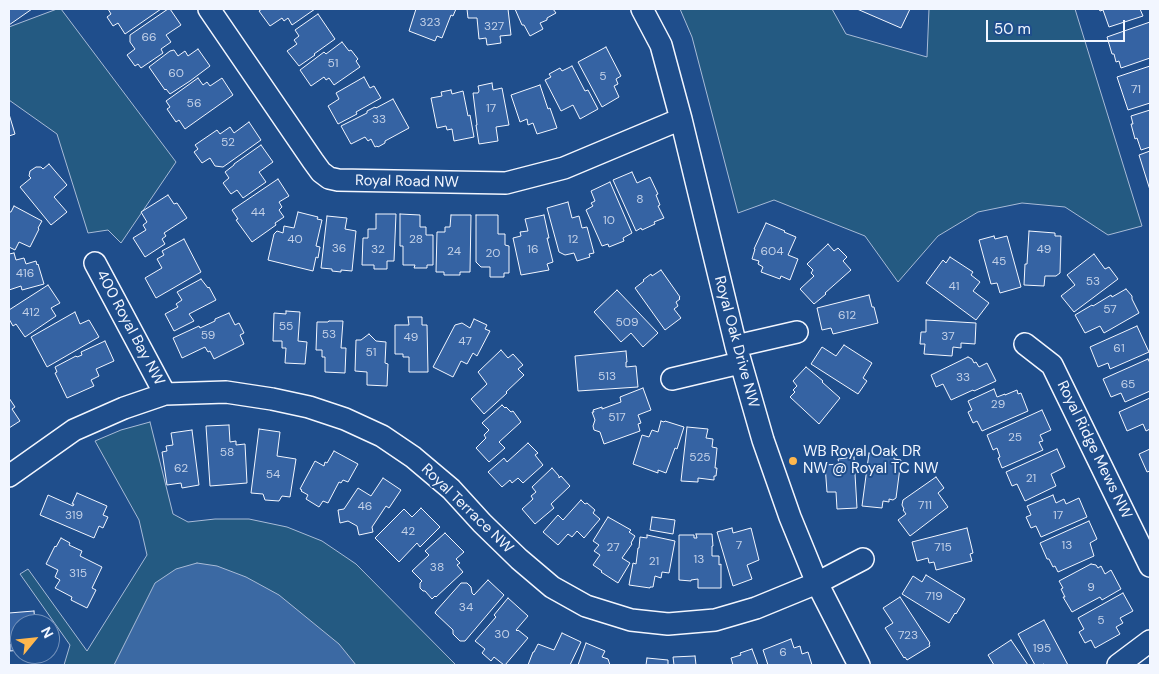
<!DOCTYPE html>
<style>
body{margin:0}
#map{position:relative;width:1159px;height:674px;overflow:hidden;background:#1f4e8c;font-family:"DM Sans",sans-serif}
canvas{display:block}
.frame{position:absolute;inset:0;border:10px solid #f2f6ff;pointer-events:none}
.north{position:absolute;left:10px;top:614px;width:50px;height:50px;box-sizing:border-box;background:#1f4e8c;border:1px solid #7391ba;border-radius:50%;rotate:62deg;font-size:14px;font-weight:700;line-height:20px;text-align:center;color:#f2f6ff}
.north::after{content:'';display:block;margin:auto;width:18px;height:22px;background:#ffb74d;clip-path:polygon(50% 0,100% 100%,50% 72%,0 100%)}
.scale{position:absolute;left:986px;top:20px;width:139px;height:22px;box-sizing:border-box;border:2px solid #f2f6ff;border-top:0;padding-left:6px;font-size:15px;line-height:18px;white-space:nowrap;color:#f2f6ff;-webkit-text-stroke:4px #1f4e8c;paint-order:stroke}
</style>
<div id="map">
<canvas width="1159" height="674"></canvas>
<div class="frame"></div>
<div class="north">N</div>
<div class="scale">50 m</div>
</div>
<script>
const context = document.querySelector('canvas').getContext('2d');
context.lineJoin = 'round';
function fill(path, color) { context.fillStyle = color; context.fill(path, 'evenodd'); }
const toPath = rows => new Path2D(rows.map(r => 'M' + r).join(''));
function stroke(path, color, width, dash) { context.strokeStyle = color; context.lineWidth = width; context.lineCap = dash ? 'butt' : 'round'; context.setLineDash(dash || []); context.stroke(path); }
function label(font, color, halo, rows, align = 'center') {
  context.font = font + ' "DM Sans",sans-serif'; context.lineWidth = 4; context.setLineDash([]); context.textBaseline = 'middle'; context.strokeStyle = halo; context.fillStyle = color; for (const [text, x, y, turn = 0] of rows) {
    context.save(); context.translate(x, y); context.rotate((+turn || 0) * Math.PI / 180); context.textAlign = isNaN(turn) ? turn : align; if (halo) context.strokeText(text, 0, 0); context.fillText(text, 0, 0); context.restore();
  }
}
const green = toPath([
 [57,9,61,9,176,162,121,243,108,230,88,233,57,134,9,100,9,27,57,9],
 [680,9,832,9,846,34,927,57,929,9,1075,9,1142,226,1108,235,1065,207,1022,203,978,212,938,236,898,282,865,236,774,200,738,213,692,37,680,9],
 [150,422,173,514,188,522,215,519,249,519,287,527,322,541,356,564,456,665,64,665,70,645,20,574,28,569,87,651,147,555,139,520,95,441,121,430,150,422]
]);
const water = toPath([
 [197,563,217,566,246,577,279,595,339,644,356,665,114,665,155,583,176,569,197,563]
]);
const building = toPath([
 [9,9,32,9,9,25,9,9],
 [108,9,161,9,125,34,118,23,113,26,107,17,111,14,108,9],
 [168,9,170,9,181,25,166,35,171,42,161,49,163,53,141,68,138,64,135,66,127,55,135,49,130,42,130,35,168,9],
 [262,9,315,9,292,25,288,18,284,21,282,18,270,26,259,11,262,9],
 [416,9,456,9,453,16,451,15,442,38,437,36,435,41,409,31,416,9],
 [467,9,508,9,511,35,500,36,501,43,487,45,486,38,479,39,477,18,468,18,467,9],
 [515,9,553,9,556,13,547,18,547,20,540,23,543,29,530,36,524,25,522,25,515,9],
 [857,9,910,9,901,28,857,9],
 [1099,9,1140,9,1143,16,1109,27,1103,10,1100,11,1099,9],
 [318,14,335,39,314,54,315,55,299,66,287,51,297,44,294,40,299,36,295,30,318,14],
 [1150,22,1150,58,1121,68,1119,61,1116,62,1114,54,1112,54,1107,37,1150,22],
 [342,42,349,51,351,50,358,59,356,61,360,67,334,85,329,78,326,80,324,77,311,86,300,70,324,52,326,54,342,42],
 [606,47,621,76,616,79,618,84,614,86,619,97,602,107,578,62,606,47],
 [198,49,210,66,190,81,170,94,166,89,165,90,149,67,170,51,174,50,178,56,185,51,188,56,198,49],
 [572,66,585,91,588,90,598,109,580,119,573,105,561,111,545,80,551,77,549,74,560,68,562,71,572,66],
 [1150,66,1150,103,1128,110,1117,77,1150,66],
 [364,77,370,88,374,86,381,98,356,112,357,114,338,124,328,106,339,99,336,93,364,77],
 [198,78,203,85,207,82,210,86,222,78,233,95,185,129,179,120,176,122,167,109,170,107,166,101,198,78],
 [492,83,493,90,502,88,509,125,496,127,498,141,479,144,476,125,477,125,473,93,478,93,479,91,478,86,492,83],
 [540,85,548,109,550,108,557,128,537,134,533,123,528,125,527,119,520,122,511,95,540,85],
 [451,90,452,94,463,91,468,116,470,115,474,137,454,141,452,129,447,130,446,126,437,128,431,98,442,96,441,92,451,90],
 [393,99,409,128,385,141,385,143,378,147,377,146,375,147,371,139,368,141,365,137,351,144,341,126,367,113,367,111,375,107,376,108,393,99],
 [1150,110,1150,147,1141,150,1137,138,1135,139,1131,124,1133,124,1131,116,1150,110],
 [9,114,15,134,9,136,9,114],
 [249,122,261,140,223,167,215,166,210,158,202,163,194,152,198,149,195,145,217,130,220,134,230,127,234,133,249,122],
 [261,145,273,162,259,172,266,182,243,198,237,190,231,194,223,183,229,178,225,172,234,165,234,164,261,145],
 [1150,151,1150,190,1139,155,1150,151],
 [49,164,67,185,54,197,67,212,51,225,20,187,31,178,29,176,30,171,36,167,41,167,43,169,49,164],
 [632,172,637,183,650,177,658,194,656,195,660,205,658,206,664,218,654,222,655,224,642,230,641,228,636,231,613,180,632,172],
 [278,179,289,196,279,202,282,207,279,210,284,217,275,223,276,225,252,242,236,220,238,219,232,210,278,179],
 [610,182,632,233,623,238,624,241,609,247,608,244,602,246,586,210,593,206,591,203,595,201,591,191,610,182],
 [168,195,174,204,177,203,187,218,164,233,166,236,162,239,165,244,145,257,133,238,146,230,143,225,147,222,141,212,168,195],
 [568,202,572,218,579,216,582,228,587,227,594,253,589,254,590,257,577,261,574,253,565,255,559,252,547,208,568,202],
 [14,206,42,221,38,228,39,229,30,247,19,242,15,250,9,247,9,212,11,212,14,206],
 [298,212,318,217,317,219,322,220,316,246,320,247,318,258,316,257,313,271,268,260,274,234,277,231,283,233,284,226,294,228,298,212],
 [376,214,396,214,394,261,387,261,387,269,374,269,374,265,362,265,363,238,368,238,368,229,376,229,376,214],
 [400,214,420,215,420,227,426,227,426,235,433,235,433,265,427,265,427,268,414,268,415,265,403,265,403,246,400,246,400,214],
 [451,215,471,215,470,272,460,272,460,275,444,275,444,272,436,272,437,232,445,232,445,227,450,227,451,215],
 [476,215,498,215,498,234,505,234,505,245,509,246,509,273,504,273,504,277,490,277,490,267,481,267,476,262,476,215],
 [544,215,549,238,547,238,553,262,547,264,549,270,521,275,513,238,521,236,520,232,528,231,525,219,544,215],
 [327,216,347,218,345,229,356,231,352,271,341,270,341,272,332,271,332,269,321,268,327,216],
 [766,223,785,231,784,232,796,237,788,255,798,259,790,280,781,276,780,279,761,272,763,267,758,264,759,261,752,259,755,249,754,249,766,223],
 [1029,231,1055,233,1055,236,1061,236,1060,273,1056,276,1045,276,1044,286,1024,285,1025,264,1027,264,1029,231],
 [994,236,995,239,1007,236,1021,287,1000,293,997,283,991,284,979,240,994,236],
 [184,239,201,272,156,298,145,278,162,268,157,259,164,255,162,251,184,239],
 [828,244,834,251,838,248,847,257,843,261,851,270,825,293,826,294,814,304,800,289,814,276,811,273,813,270,807,264,828,244],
 [14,253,16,260,24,258,26,264,36,261,37,265,38,264,44,284,22,290,21,286,9,290,9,254,14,253],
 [1094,254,1105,269,1109,267,1118,279,1074,312,1061,296,1075,285,1067,275,1094,254],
 [950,257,973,272,971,275,980,282,973,291,989,303,976,320,926,283,943,260,946,263,950,257],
 [661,270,680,297,679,298,680,299,676,302,678,306,674,309,681,318,665,330,635,288,644,281,643,280,651,274,652,276,661,270],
 [201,279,208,288,209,287,216,300,189,314,194,321,174,331,165,314,178,307,176,304,182,300,177,292,201,279],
 [48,285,60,303,51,308,56,316,25,337,16,324,13,326,9,319,9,310,48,285],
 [1126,289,1132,296,1132,299,1139,313,1104,333,1100,326,1085,333,1075,315,1092,305,1093,306,1111,295,1112,297,1126,289],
 [617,290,658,333,643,347,631,333,621,342,594,312,617,290],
 [869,295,872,307,874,307,878,323,833,334,831,328,822,330,817,308,869,295],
 [286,311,300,312,298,341,307,342,305,364,285,363,286,348,282,348,282,341,273,341,274,313,286,314,286,311],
 [75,312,80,324,89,320,99,337,47,367,31,337,75,312],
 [229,313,235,325,239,323,244,333,240,335,244,344,214,359,210,351,208,352,205,347,182,358,173,338,199,326,200,328,215,321,215,319,229,313],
 [408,317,422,317,422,325,427,325,428,372,409,372,409,357,403,357,403,354,395,354,395,325,409,325,408,317],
 [474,319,487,325,485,329,490,331,477,356,473,353,467,364,461,361,453,377,433,367,455,325,462,323,470,328,474,319],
 [926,320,976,323,975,344,961,343,961,348,953,347,952,356,924,354,925,344,920,344,921,332,926,332,926,320],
 [329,321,343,321,341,348,346,348,345,373,325,372,325,357,322,357,322,350,316,350,317,322,328,322,329,321],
 [1137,326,1149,352,1110,369,1108,363,1098,367,1090,347,1137,326],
 [369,334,376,341,386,342,385,363,388,364,387,386,367,385,367,372,355,371,356,340,361,340,369,334],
 [105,341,114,361,96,369,99,376,91,380,94,386,67,398,55,373,57,372,55,367,76,356,77,357,82,355,81,352,105,341],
 [844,345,872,363,863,378,867,381,858,394,811,364,822,347,836,356,844,345],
 [501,350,508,358,513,354,523,365,518,369,524,375,506,392,507,393,484,414,471,399,487,384,478,372,501,350],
 [626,351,627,362,626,362,626,367,636,366,638,387,578,391,575,356,626,351],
 [968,357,972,359,974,363,976,362,979,367,987,363,996,381,974,391,973,390,951,400,943,384,936,387,931,375,968,357],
 [1148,359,1150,363,1150,391,1125,402,1121,393,1111,397,1103,379,1148,359],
 [806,367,823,381,822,382,840,398,819,424,790,397,795,392,793,390,797,386,793,381,806,367],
 [643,388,651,410,638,415,641,423,638,424,640,431,604,444,600,432,594,430,593,426,595,420,592,412,594,412,593,410,602,407,602,409,621,402,620,397,643,388],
 [994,389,997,397,1005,394,1005,395,1017,390,1018,394,1021,393,1028,411,982,431,977,421,973,423,968,412,972,410,968,401,994,389],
 [9,398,15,407,12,409,20,421,9,428,9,398],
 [1150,398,1150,429,1146,431,1143,424,1127,431,1119,412,1150,398],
 [502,405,505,408,506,407,511,412,513,411,521,422,499,442,505,448,489,462,476,448,486,438,484,435,489,430,482,423,502,405],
 [1042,410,1051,430,1040,435,1043,441,1039,442,1043,450,1002,468,998,458,1000,457,997,448,993,450,987,435,1042,410],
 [661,421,664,422,665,421,684,427,677,449,675,448,666,473,658,470,658,473,633,464,642,435,649,437,652,430,658,432,661,421],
 [229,425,230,442,236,441,236,445,245,444,247,483,210,486,206,426,229,425],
 [687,427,708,429,706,438,713,439,712,447,717,448,715,468,717,468,716,476,714,476,714,480,698,478,698,482,681,481,687,427],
 [259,429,280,432,277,456,296,459,290,497,282,496,279,501,265,500,263,494,251,493,259,429],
 [192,430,199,485,182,488,181,483,167,485,162,452,167,451,166,446,173,445,171,433,192,430],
 [528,443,538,453,535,455,543,465,523,483,518,478,512,483,510,480,502,487,488,472,504,458,507,462,528,443],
 [1057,449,1065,467,1051,474,1056,486,1025,501,1017,484,1012,486,1006,472,1057,449],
 [1150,449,1150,471,1147,472,1139,454,1150,449],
 [334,451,358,464,348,482,343,480,341,483,339,482,328,503,323,501,319,507,306,499,308,495,301,491,302,490,300,489,315,461,324,466,325,462,327,463,334,451],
 [869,453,894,457,894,459,901,460,896,498,893,500,889,499,889,502,883,501,882,508,862,506,869,453],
 [854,457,857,508,837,509,836,492,827,492,825,465,839,464,838,459,854,457],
 [552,468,559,476,559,478,561,476,570,486,551,504,554,508,535,524,522,509,533,499,531,496,536,492,532,487,552,468],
 [936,477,944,488,938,493,948,507,910,536,898,520,906,514,903,510,904,509,902,505,903,500,936,477],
 [383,478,401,490,389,508,386,506,372,527,373,532,359,535,357,526,348,521,340,523,338,510,344,509,358,488,371,496,383,478],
 [77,493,107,506,103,515,108,517,103,528,99,526,94,538,40,515,48,495,73,506,74,504,72,504,77,493],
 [1053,495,1056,503,1064,499,1066,504,1079,498,1087,517,1041,537,1036,526,1031,528,1026,517,1031,515,1027,506,1053,495],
 [581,500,585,504,587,503,595,510,593,513,600,519,584,538,577,531,572,537,568,534,558,545,543,532,558,515,563,520,581,500],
 [421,508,440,527,420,547,417,543,399,562,375,538,404,509,412,517,421,508],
 [608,517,631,530,629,532,635,536,631,543,632,544,622,558,630,563,618,583,601,572,602,571,593,565,600,555,594,551,599,545,593,541,608,517],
 [652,517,675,520,673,534,650,530,652,517],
 [1089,521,1097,539,1090,543,1094,556,1058,572,1055,566,1053,567,1049,559,1047,559,1040,543,1089,521],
 [732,528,733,533,751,528,759,560,747,565,752,579,733,586,717,532,732,528],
 [967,528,973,553,970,554,972,561,936,570,934,562,929,563,928,558,917,561,912,542,967,528],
 [445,533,464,552,456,559,460,563,457,565,463,572,436,597,435,596,432,599,425,591,423,591,420,588,420,583,422,581,412,571,429,555,425,551,445,533],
 [696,534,712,534,713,546,712,546,712,556,719,556,719,565,721,564,721,588,698,588,698,579,691,580,691,581,679,580,679,535,694,535,694,538,697,538,696,534],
 [647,535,675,541,669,573,662,572,661,578,655,576,653,587,650,587,650,588,629,585,633,563,636,564,638,548,639,548,640,537,647,538,647,535],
 [61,538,70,543,69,545,82,551,80,556,102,567,92,588,96,590,87,608,71,600,72,597,55,588,60,580,55,577,58,570,46,564,55,546,56,547,61,538],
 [1091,564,1096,565,1098,568,1101,566,1105,574,1111,570,1121,589,1102,600,1100,597,1072,612,1063,597,1065,597,1061,589,1063,588,1059,581,1091,564],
 [926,575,965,599,956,614,955,613,949,623,902,594,913,576,922,582,926,575],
 [488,580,504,595,465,641,460,641,453,634,453,630,435,613,436,611,461,583,467,583,471,587,472,593,474,595,488,580],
 [1123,593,1133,611,1120,618,1123,623,1116,627,1120,634,1095,648,1091,640,1085,643,1079,632,1084,629,1078,618,1123,593],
 [900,597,930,643,929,644,930,646,907,660,905,657,904,658,885,628,893,623,883,608,900,597],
 [508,598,528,616,516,630,517,631,518,630,528,638,505,665,504,665,494,657,491,661,482,653,485,649,475,641,496,617,494,615,508,598],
 [34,611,35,624,20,624,20,650,10,651,10,644,9,644,9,613,34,611],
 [1044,620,1068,665,1045,665,1044,664,1041,665,1035,665,1018,634,1044,620],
 [562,633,581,642,570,665,528,665,533,652,534,652,538,644,554,650,562,633],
 [791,639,794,648,800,646,802,654,808,652,812,665,768,665,763,650,791,639],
 [1011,640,1028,665,994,665,988,655,1011,640],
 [586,643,605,651,602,657,608,659,610,665,578,665,586,643],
 [752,649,758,665,733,665,731,658,741,655,740,653,752,649],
 [695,656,696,665,674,665,673,657,695,656],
 [647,658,668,660,668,665,646,665,647,658]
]);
const minor = toPath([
 [209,9,313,161,321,172,329,178,338,180,506,183,564,168,681,119],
 [642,9,661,45,681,119,736,346,763,440,790,517,817,583,859,665],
 [95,263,165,394],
 [1025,344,1052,365,1150,566],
 [736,346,797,332],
 [672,379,740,363],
 [9,476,74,430,124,408,165,394,226,392,272,399,309,407,345,419,382,436,413,457,451,489,482,523,519,559,552,587,586,606,631,620,668,624,715,620,756,608,817,583,863,559],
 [1118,665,1150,641]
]);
const markers = [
 [793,461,5,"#ffb74d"]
];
const numberNames = [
 ["323",430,23],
 ["327",494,27],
 ["66",149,38],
 ["51",333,64],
 ["60",176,74],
 ["5",603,77],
 ["71",1136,90],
 ["56",194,104],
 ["17",491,109],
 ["33",379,120],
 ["52",228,143],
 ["8",640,200],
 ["44",258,213],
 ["10",609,221],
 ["40",295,240],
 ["28",416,240],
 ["12",573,240],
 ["36",339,249],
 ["32",378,250],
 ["16",533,250],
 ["49",1044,250],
 ["24",454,252],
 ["604",772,252],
 ["20",493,254],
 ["45",999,262],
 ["416",25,274],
 ["53",1093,282],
 ["41",954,287],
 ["57",1110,310],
 ["412",31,313],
 ["612",847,316],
 ["509",627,323],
 ["55",286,327],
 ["53",329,335],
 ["59",208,336],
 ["37",948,337],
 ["49",411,338],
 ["47",465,342],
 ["61",1119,349],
 ["51",371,353],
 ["513",607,377],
 ["33",963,378],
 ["65",1128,385],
 ["29",998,405],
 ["517",617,418],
 ["25",1015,438],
 ["58",227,453],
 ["525",700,458],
 ["62",181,469],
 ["54",273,475],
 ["21",1031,479],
 ["711",925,506],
 ["46",365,507],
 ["319",74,516],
 ["17",1058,516],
 ["42",408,532],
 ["7",739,546],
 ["13",1067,546],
 ["27",613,548],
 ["715",943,548],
 ["13",699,560],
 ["21",654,562],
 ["38",437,568],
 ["315",78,574],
 ["9",1091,588],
 ["719",934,597],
 ["34",466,608],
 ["5",1101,621],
 ["30",502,635],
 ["723",908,636],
 ["195",1042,649],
 ["6",783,653]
];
const streetNames = [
 ["Royal Road NW",407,182,1],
 ["400 Royal Bay NW",130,328,62],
 ["Royal Oak Drive NW",736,342,75],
 ["Royal Ridge Mews NW",1094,450,64],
 ["Royal Terrace NW",467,509,44]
];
const poiNames = [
 ["WB Royal Oak DR",803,452],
 ["NW @ Royal TC NW",803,469]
];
fill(green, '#245a82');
stroke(green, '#a8bbd7', 1);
fill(water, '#3b69a3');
stroke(water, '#a8bbd7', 1);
fill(building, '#3563a3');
stroke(building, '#f2f6ff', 1);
stroke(minor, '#f2f6ff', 24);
stroke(minor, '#1f4e8c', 21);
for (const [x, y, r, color] of markers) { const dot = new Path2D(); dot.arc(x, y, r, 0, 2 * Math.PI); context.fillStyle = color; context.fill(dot); stroke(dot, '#1f4e8c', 2); }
label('12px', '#c3d1e8', null, numberNames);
label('15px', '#f2f6ff', '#1f4e8c', streetNames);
label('15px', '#f2f6ff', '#1f4e8c', poiNames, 'left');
</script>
